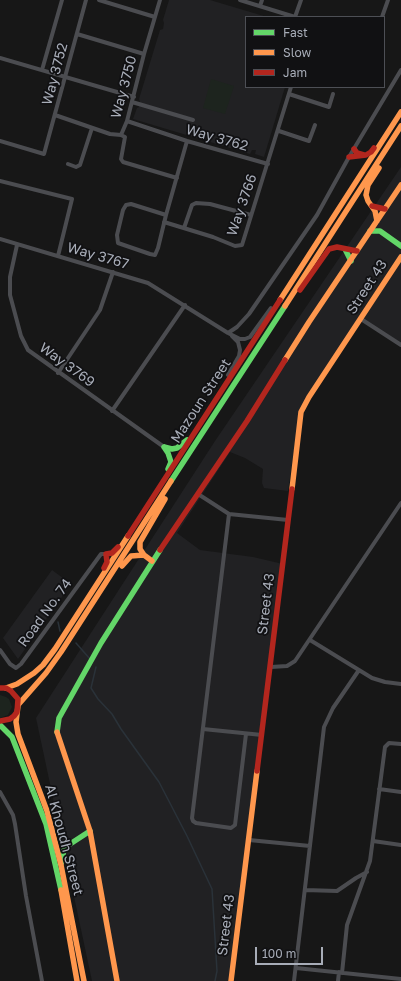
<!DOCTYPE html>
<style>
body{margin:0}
#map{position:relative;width:401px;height:981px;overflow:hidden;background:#171717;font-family:"Golos Text",sans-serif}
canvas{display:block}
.legend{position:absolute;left:245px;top:16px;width:140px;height:72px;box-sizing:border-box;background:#111113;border:1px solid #4d4f55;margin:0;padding:5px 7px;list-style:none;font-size:12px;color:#a8adb8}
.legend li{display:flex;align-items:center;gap:8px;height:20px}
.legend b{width:20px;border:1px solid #4d4f55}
.scale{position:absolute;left:255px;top:947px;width:68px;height:18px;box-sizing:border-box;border:2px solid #a8adb8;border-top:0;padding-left:5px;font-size:12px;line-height:14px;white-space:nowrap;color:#a8adb8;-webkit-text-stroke:3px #111113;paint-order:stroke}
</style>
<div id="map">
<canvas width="401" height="981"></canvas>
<ul class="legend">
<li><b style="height:5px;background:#63d668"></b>Fast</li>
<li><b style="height:5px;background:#ff974d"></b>Slow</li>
<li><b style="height:5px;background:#b3261e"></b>Jam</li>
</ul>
<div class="scale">100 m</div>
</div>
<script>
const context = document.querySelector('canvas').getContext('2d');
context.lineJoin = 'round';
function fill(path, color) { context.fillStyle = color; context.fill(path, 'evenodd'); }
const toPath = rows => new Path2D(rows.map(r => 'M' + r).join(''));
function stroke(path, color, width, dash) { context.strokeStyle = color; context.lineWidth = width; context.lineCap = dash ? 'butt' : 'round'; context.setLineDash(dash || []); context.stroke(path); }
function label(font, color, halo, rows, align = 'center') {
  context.font = font + ' "Golos Text",sans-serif'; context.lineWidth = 3.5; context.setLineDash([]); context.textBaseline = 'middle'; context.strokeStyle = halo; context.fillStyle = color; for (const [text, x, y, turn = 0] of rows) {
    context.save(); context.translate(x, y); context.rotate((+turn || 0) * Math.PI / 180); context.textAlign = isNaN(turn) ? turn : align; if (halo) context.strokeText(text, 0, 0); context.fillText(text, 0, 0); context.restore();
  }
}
const built = toPath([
 [169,0,210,0,267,17,246,17,246,87,285,87,264,157,255,154,256,150,252,150,250,154,133,119,137,108,139,107,140,102,139,99,160,30,163,29,164,23,163,20],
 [401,167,401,345,361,319,299,417,288,491,264,488,262,483,263,469,245,458,230,452,177,533,200,550,253,557,283,564,231,981,92,981,36,718,215,441],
 [52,570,71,584,18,659,3,638]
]);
const green = toPath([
 [211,79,234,86,225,114,203,108],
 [0,695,6,697,9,699,12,707,8,715,0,718]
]);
const stream = toPath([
 [58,622,60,631],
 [76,643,90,659],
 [96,667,91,688,98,699,112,714,121,729,159,782,187,836,212,889,217,971,215,981]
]);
const street = toPath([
 [99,0,155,17],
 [240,0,295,17,301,0],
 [260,6,262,0],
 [382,17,388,0],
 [77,34,144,54],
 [0,58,134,97],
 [42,70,62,0],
 [289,94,329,107,333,94],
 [132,102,193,120],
 [55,115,110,134,121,135],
 [127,121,187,141,268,164],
 [279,131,309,141,315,125],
 [121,135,127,121,144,54,160,0],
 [121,135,125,137,121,159,123,162,177,178],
 [0,141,44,154,86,0],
 [68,164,76,167,80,165,92,128],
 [0,181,72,199,58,256],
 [166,215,131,204,126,205,123,210,117,235,118,243,150,254,155,255,158,248,166,215,187,141],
 [164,222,213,237,235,246,242,245,291,87],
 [184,228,192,205,196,203,210,204,251,215],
 [0,239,148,283,228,333,240,339,245,339,250,337,271,308],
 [17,245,10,277,10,295,21,336,28,350,164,447],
 [361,319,401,345],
 [228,333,237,327,249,314,317,215,349,157,401,70],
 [58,373,100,310,113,272],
 [228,375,239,356,240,350,238,342,232,336],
 [112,411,185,305],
 [198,494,229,514,288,520],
 [229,514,192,818,193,821,196,823,231,828,235,825,246,734],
 [310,640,372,678,385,682,401,684],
 [0,650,10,664,16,668,21,664,101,554,106,554],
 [271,667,287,666,295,661,401,503],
 [203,729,262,735],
 [379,789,401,792],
 [0,792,13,815,15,824,26,896,42,981],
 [249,840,310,846],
 [373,841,401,845],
 [305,890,337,891,356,878,367,872],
 [296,968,401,979],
 [342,973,347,925,370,861,385,747,389,743,401,744],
 [294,981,324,727,333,708,359,670],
 [338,981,339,972]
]);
const fast = toPath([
 [370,231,380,231,401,246],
 [345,249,351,261],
 [164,447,168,453,171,462,168,469],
 [164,447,172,449,177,448,187,440],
 [171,481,285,306],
 [0,725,12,737,46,824,61,890],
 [57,732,59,718,101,643,160,550],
 [61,864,64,850,67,846,90,831]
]);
const slow = toPath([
 [377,221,375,211,368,201,366,195,368,185,379,168],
 [280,300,401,112],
 [285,306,401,126],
 [285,360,309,322,401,185],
 [292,489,301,412,309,397,401,257],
 [152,561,144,555,140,549,140,542,165,499],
 [122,566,131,556,144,555],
 [6,688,17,684,34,673,43,665,55,649,128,536],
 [18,705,46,673,61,652,171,481],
 [18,706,16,722,18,734,47,811,61,865,84,981],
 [57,732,90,831,117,981],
 [61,890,77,981],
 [231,981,257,771]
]);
const jam = toPath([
 [354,149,357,153,364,155],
 [349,157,366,155,371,152,374,148],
 [372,206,385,209],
 [300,290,329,249,337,247,357,251],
 [128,536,280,300],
 [160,550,247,421,285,360],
 [104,568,107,562,106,554,112,553,118,547],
 [0,688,6,688,11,691,18,699,17,712,14,716,10,719,0,721],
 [257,771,292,489]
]);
const streetNames = [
 ["Way 3752",55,74,-75],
 ["Way 3750",124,87,-75],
 ["Way 3762",217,138,16],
 ["Way 3766",242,205,-71],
 ["Way 3767",98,256,16],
 ["Street 43",367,287,-57],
 ["Way 3769",67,365,36],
 ["Mazoun Street",201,401,-57],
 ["Street 43",266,604,-83],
 ["Road No. 74",45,613,-54],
 ["Al Khoudh Street",64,840,75],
 ["Street 43",226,925,-83]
];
fill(built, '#212123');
fill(green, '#1d241e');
stroke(stream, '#2a3239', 1.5);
stroke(street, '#4b4c50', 4);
stroke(fast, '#63d668', 5.5);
stroke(slow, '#ff974d', 5.5);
stroke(jam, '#b3261e', 5.5);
label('14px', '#a8adb8', '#111113', streetNames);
</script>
